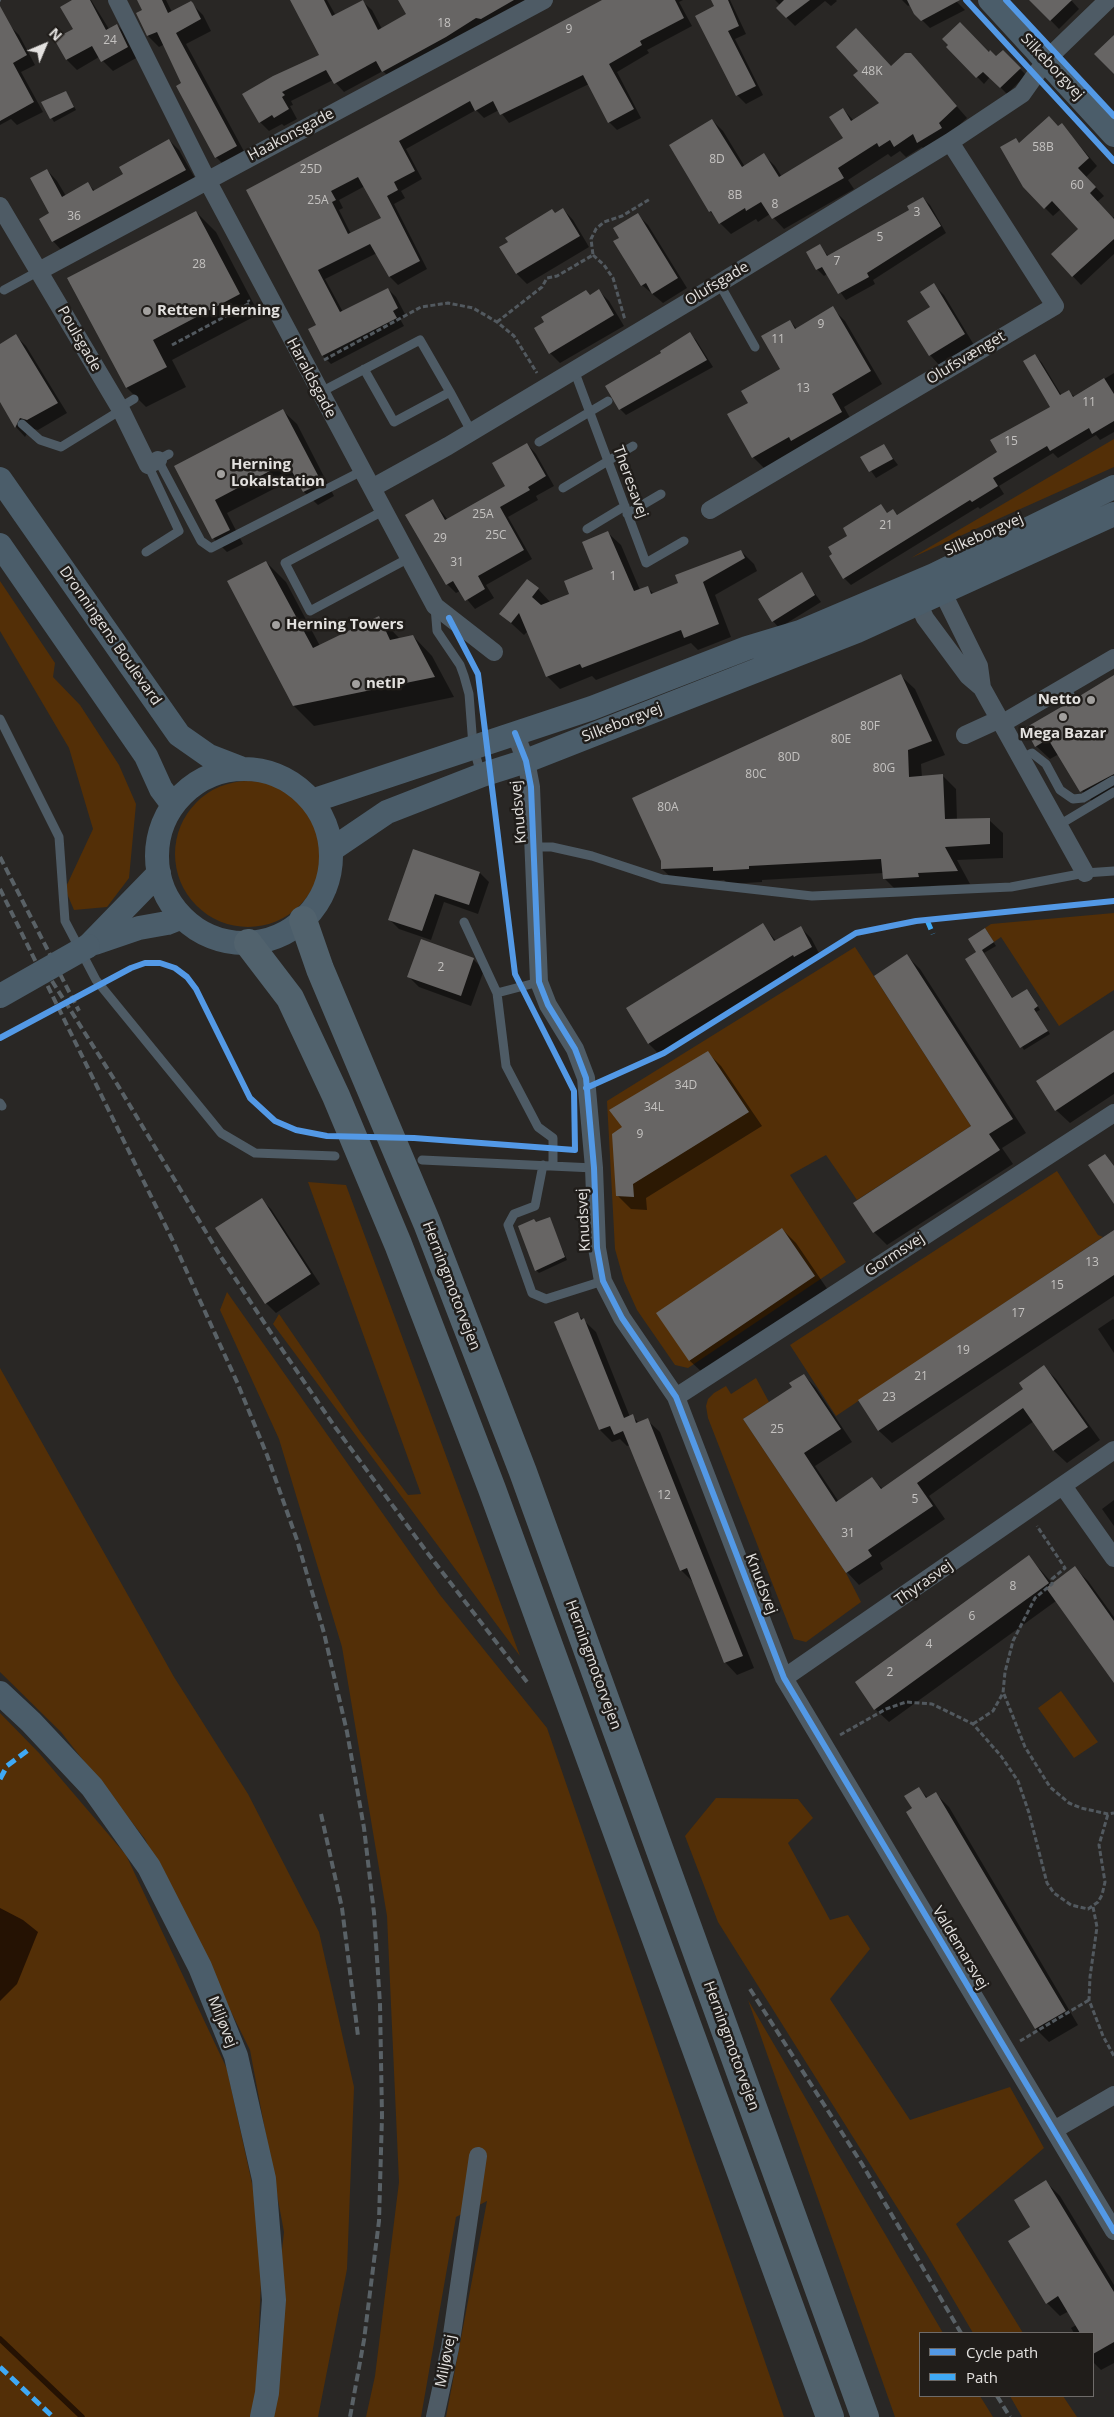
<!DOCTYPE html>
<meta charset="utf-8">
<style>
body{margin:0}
#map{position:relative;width:1114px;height:2417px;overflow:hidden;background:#292725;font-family:"Open Sans",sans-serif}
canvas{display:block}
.legend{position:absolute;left:919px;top:2332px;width:175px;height:65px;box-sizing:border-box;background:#201d1a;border:1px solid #6e6b69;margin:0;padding:6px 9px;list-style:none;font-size:15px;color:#e3e1df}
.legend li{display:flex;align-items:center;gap:10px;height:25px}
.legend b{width:25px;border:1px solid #6e6b69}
.north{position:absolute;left:20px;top:20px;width:50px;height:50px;-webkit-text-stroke:4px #201d1a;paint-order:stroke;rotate:45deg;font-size:14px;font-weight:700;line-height:20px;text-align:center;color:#e3e1df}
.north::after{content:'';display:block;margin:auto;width:18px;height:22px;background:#e3e1df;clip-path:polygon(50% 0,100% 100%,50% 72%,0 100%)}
</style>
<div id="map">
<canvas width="1114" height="2417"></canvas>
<ul class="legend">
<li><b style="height:6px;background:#5399e6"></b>Cycle path</li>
<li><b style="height:6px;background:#3fa9f5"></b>Path</li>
</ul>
<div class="north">N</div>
</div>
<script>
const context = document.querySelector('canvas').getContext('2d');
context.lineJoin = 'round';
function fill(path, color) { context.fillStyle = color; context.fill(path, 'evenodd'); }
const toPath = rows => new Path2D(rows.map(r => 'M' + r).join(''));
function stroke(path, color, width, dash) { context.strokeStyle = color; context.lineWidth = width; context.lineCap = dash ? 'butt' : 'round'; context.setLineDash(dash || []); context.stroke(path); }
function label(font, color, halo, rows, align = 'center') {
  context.font = font + ' "Open Sans",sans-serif'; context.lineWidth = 5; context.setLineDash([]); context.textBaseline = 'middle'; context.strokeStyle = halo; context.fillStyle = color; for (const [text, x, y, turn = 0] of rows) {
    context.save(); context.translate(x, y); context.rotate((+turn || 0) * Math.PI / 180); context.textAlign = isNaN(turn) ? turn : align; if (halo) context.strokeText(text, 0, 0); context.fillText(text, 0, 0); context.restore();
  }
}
const green = toPath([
 [1114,439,1114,467,911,558],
 [0,581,55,663,53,677,80,705,119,765,136,804,129,878,107,907,74,910,65,889,93,829,69,748,0,631],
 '175 854a73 73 0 1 1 146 0a73 73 0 1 1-146 0Z',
 [1114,913,1114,990,1059,1026,1001,937,994,942,985,928,991,924],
 [855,947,971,1126,857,1200,826,1155,790,1175,846,1262,688,1368,675,1365,637,1310,624,1281,615,1249,607,1101],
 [1057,1171,1098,1235,1103,1237,836,1416,790,1345],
 [308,1182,346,1185,520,1656,273,1324,279,1314,361,1433,408,1495,421,1494],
 [227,1292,440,1595,547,1728,784,2417,446,2417,487,2201,456,2217,421,2417,366,2417,375,2376,399,2182,387,1916,342,1647,279,1439,220,1310],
 [0,1368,174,1677,248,1794,319,1932,354,2087,347,2269,318,2417,264,2417,284,2232,250,2050,145,1839,61,1732,0,1672],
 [756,1378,769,1402,743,1419,846,1573,861,1602,806,1642,794,1639,708,1418,706,1406,708,1399,714,1393,726,1386,731,1394],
 [1061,1691,1098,1742,1074,1758,1038,1708],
 [0,1713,39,1753,126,1855,227,2069,263,2234,255,2417,0,2417],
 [716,1798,798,1799,813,1818,788,1843,830,1920,848,1915,870,1949,830,1999,910,2120,1010,2087,1044,2148,956,2224,1023,2333,973,2333,927,2255,718,1922,685,1836],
 [748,2000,943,2333,920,2333,920,2396,980,2396,993,2417,895,2417],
 [1010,2396,1063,2396,1077,2417,1022,2417]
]);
const water = toPath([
 [0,1908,23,1920,38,1932,17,1984,0,2001]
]);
const shadow = toPath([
 [74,0,91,0,109,29,117,25,127,35,138,57,113,71,99,57,77,70,67,60,56,40,74,30],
 [138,0,166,0,172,12,191,3,203,15,211,31,186,44,247,157,227,168,216,157,165,44,159,47,148,36,144,10],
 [291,0,327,0,336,16,362,1,372,10,382,29,408,15,400,0,541,0,392,80,383,71,344,92,333,80,291,101,293,105,290,106,297,119,284,126,282,124,269,131,260,122,243,95,321,56],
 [605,0,683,0,679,2,692,26,647,50,649,53,617,72,641,118,617,130,609,122,589,84,509,123,499,110,484,118,476,110,406,149,422,179,401,191,405,198,394,204,427,269,398,285,390,277,377,253,325,279,343,312,388,289,396,297,406,316,400,319,404,326,331,364,323,356,309,330,318,325,248,190],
 [365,186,382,218,351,234,339,210,343,208,339,200],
 [712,0,730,0,746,34,735,39,763,95,746,104,737,95,697,17,716,6],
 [775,0,836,0,837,1,831,6,825,1,795,26,777,8,780,5],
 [902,0,955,0,965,10,930,28,915,13,910,5,908,6],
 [1031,0,1071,0,1079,9,1059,29],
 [960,24,996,58,1003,51,1026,75,1007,94,990,77,984,84,948,47],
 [10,26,19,35,35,65,21,72,43,112,17,125,11,119,0,125,0,31],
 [911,54,967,118,929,153,922,147,906,157,900,151,891,157,888,154,848,180,854,189,784,229,770,214,758,222,756,219,731,234,720,223,710,211,712,120,723,131,745,167,764,155,775,166,782,177,844,138,843,109,854,121,881,103,891,67],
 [66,92,76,110,54,122,43,103],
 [1062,125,1097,166,1086,177,1104,196,1097,202,1112,218,1114,217,1114,254,1081,285,1052,254,1080,229,1061,209,1053,216,1045,208,1020,144],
 [169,140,179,150,196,180,63,252,53,241,47,170,57,181,66,196,88,184,95,191,125,175],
 [923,198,930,205,946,233,873,280,875,284,846,300,827,274,824,276,817,269,820,246,829,257,910,210],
 [563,209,573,220,589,247,527,284,517,274,501,248],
 [196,212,216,232,259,314,172,360,186,387,146,407,127,388,69,278],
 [638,215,648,225,687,288,663,303,642,285,621,238],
 [934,285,944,295,974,345,940,366,930,355],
 [599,291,609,301,624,326,560,363,550,353,590,296],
 [832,308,845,321,882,384,844,407,854,425,766,470,753,457,750,403,781,370,790,321,797,329],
 [690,334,696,340,713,367,626,415,620,409,663,353],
 [16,336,26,346,67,413,38,430,30,428,25,437,16,427,0,400,0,345],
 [1035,355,1042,363,1062,396,1069,392,1075,397,1114,373,1114,432,1100,440,1096,435,1058,458,1053,453,999,486,1004,494,980,509,978,507,851,585,844,578,848,536,881,506,888,514,893,511,898,515,999,453,1052,408],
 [283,411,297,424,334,496,318,505,304,492,297,477,227,513,243,544,227,552,214,539,176,466],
 [527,444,536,454,554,486,536,496,538,500,508,517,532,559,486,585,494,598,475,609,460,591,456,593,447,584,433,501,448,520,507,487],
 [883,445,898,465,876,478,862,458],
 [608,533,621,545,640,590,647,587,654,594,680,584,741,551,754,564,757,571,715,595,731,637,698,650,691,643,596,680,592,676,560,689,547,676,528,631,524,635,501,614,538,589,551,603,571,595,595,570],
 [266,562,286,582,320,646,379,617,400,639,413,636,432,656,454,697,314,726,294,706],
 [801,574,821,602,779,628,773,621],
 [901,676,915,689,945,755,921,764,922,777,942,775,956,789,957,820,989,820,1003,833,1003,858,957,860,970,884,931,886,932,890,898,892,884,878,884,873,762,880,762,882,728,884,724,880,676,882,662,869],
 [1114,677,1114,794,1096,805,1082,791,1059,754,1050,759,1036,746,1072,708,1078,706],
 [413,850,480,873,489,882,478,914,444,902,431,940,399,929,390,920],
 [762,924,776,941,801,928,811,938,821,957,805,966,804,964,659,1054,649,1044,627,1008],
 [988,933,996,946,984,953,1013,999,1030,993,1040,1010,1036,1012,1050,1034,1024,1050,967,959,978,952],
 [422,941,474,960,484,970,471,1006,419,987,409,977],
 [907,956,920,969,1026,1133,1002,1148,1013,1164,887,1245,874,1232,973,1126],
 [1114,1031,1114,1094,1070,1123,1056,1110],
 [707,1052,721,1066,762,1126,646,1198,647,1210,631,1209,618,1196],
 [261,1199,271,1209,320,1284,276,1313,266,1303],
 [549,1218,567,1260,539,1273,536,1270,537,1223],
 [782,1229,796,1243,828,1290,704,1374,690,1361,658,1314],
 [1114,1231,1114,1296,892,1443,879,1431,859,1401],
 [577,1314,596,1332,630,1417,632,1416,639,1423,647,1420,660,1432,754,1668,737,1675,725,1662,694,1583,681,1570,630,1445,627,1446,620,1439,612,1442,600,1430],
 [1113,1319,1114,1320,1114,1353,1098,1329],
 [1044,1367,1056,1379,1100,1440,1067,1463,1054,1451,1034,1421,929,1496,945,1519,880,1563,883,1569,859,1585,847,1572,745,1419,794,1387,804,1375,816,1388,852,1442,815,1466,839,1502,872,1479,883,1489,1025,1389],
 [1114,1500,1114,1526,1102,1509],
 [1029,1557,1053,1584,1075,1568,1088,1581,1114,1617,1114,1681,1056,1601,889,1722,875,1709],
 [919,1789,928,1798,936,1794,949,1807,1078,2025,1049,2042,1036,2029,908,1812,913,1809],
 [1046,2182,1060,2196,1114,2285,1114,2363,1101,2370,1093,2362,1093,2333,1074,2333,1071,2328,1076,2325,1069,2311,1060,2316,1047,2303,1032,2227]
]);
const stream = toPath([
 [0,2339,82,2417]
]);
const building = toPath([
 [72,0,90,0,106,30,117,24,128,47,101,62,92,46,66,60,54,39,73,29,60,7],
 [137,0,162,0,168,13,191,1,193,3,201,19,176,33,237,146,215,158,176,86,181,83,157,32,147,36,136,13,142,10],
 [290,0,324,0,332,16,363,0,378,30,406,14,398,0,514,0,481,19,476,18,446,37,382,72,376,61,334,84,326,70,282,92,285,95,282,97,289,109,274,118,272,115,259,123,242,94,273,76,319,55],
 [602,0,675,0,684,18,640,41,642,45,609,64,634,109,608,123,583,75,500,115,493,101,475,111,470,101,399,141,415,171,394,182,398,190,387,196,420,261,389,277,370,244,318,270,340,312,388,288,398,308,393,311,397,318,322,356,308,329,316,325,246,190],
 [358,177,381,218,348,234,332,202,336,200,331,191],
 [711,0,728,0,739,26,728,31,756,86,736,96,695,16,714,6],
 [784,0,810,0,786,18,776,8],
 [907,0,960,0,921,21,914,14],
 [1029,0,1072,0,1050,21],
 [0,6,27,55,13,63,34,102,0,121],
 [960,22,989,52,990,50,996,56,1003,50,1021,68,1000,88,983,72,976,78,946,47,948,45,942,39],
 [856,28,891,66,905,53,911,53,957,106,939,123,942,128,917,143,913,134,894,147,890,140,879,147,877,143,838,168,844,178,772,219,761,202,746,211,745,208,719,224,711,211,709,212,669,145,712,119,742,167,764,153,779,177,843,138,829,117,843,108,851,121,879,103,853,75,858,71,836,47],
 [1114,35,1114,74,1094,54],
 [66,91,74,107,50,119,41,102],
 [1049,116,1058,126,1062,123,1089,158,1078,168,1096,187,1090,193,1114,219,1114,239,1072,277,1051,254,1078,229,1052,201,1044,209,1023,187,1000,147,1016,138,1019,143],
 [169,139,186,170,52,242,39,219,49,213,30,178,47,169,62,197,88,182,93,191,123,174,119,167],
 [923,197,941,226,867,273,869,277,838,294,822,267,816,270,806,252,820,244,827,256,909,210,907,206],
 [563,208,580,236,516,274,499,247,508,242,505,238,552,209,555,213],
 [196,211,240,294,153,340,167,367,126,388,67,278],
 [638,213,678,278,652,294,646,283,641,286,613,241,619,238,613,228],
 [934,283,965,334,929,356,907,321,930,307,920,292],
 [599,289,614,315,549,354,534,328,544,322,541,317,586,290,590,295],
 [833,306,871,371,832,394,842,412,791,441,789,437,752,458,727,414,748,403,741,391,780,369,761,336,790,320,795,329],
 [690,332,707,360,619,410,605,386,661,353,660,351],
 [16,334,58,403,27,420,20,418,15,428,0,402,0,344],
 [1035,354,1060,395,1069,390,1073,397,1104,378,1114,394,1114,421,1092,434,1089,428,1050,451,1047,446,993,478,998,486,972,502,970,500,843,579,829,556,832,554,828,547,847,536,843,528,881,504,887,513,893,509,897,515,997,452,990,440,1050,407,1023,361],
 [283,409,322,483,303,492,287,462,215,500,230,530,212,539,174,466],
 [527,443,546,476,528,487,530,490,500,507,524,550,478,576,485,589,465,601,453,581,446,585,405,515,433,499,445,520,505,486,492,463],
 [884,444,893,459,869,472,860,457],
 [608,531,634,591,648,586,651,594,678,583,675,575,741,550,745,558,703,582,719,624,684,638,681,630,582,668,580,664,546,677,519,613,511,623,499,614,527,579,539,588,532,597,541,605,569,594,564,581,593,569,582,542],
 [266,561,313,648,379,616,390,640,413,635,435,677,293,706,227,581],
 [802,572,815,595,772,622,758,599],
 [901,674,932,741,908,750,909,777,943,774,945,819,990,818,990,844,945,847,958,871,918,873,919,877,883,879,881,859,749,866,749,869,713,871,713,867,661,869,661,861,632,798],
 [1114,675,1114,774,1080,792,1048,739,1035,747,1025,728,1068,703,1073,706,1077,705,1078,697],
 [413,849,480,872,469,905,435,894,422,931,388,920],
 [763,923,774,941,801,926,812,947,794,957,793,955,648,1044,626,1008],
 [985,928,994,942,982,950,1012,998,1027,989,1038,1006,1034,1009,1048,1031,1020,1048,965,959,976,952,968,939],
 [421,939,474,958,461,996,407,977],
 [907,954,1013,1119,989,1134,1000,1150,873,1233,853,1203,971,1126,874,976],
 [1114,1030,1114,1072,1055,1111,1036,1081],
 [708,1051,749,1112,633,1184,634,1197,616,1196,612,1134,622,1127,609,1110],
 [1105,1154,1114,1166,1114,1204,1088,1165],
 [262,1198,311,1274,265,1304,215,1228],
 [550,1217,565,1257,535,1271,518,1226,534,1219,536,1222],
 [782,1228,815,1276,689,1361,656,1313],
 [1114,1230,1114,1275,878,1431,858,1400],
 [578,1312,581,1320,584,1318,624,1418,633,1414,636,1423,648,1418,743,1656,724,1663,687,1568,680,1571,623,1431,614,1435,610,1426,599,1430,554,1322],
 [1044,1365,1088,1427,1053,1451,1023,1408,917,1483,933,1506,868,1550,872,1556,846,1573,743,1419,792,1387,789,1383,804,1374,841,1429,804,1453,836,1502,872,1477,881,1489,1023,1389,1019,1383],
 [1029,1555,1049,1583,874,1710,855,1682],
 [1075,1566,1114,1621,1114,1683,1046,1588],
 [919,1787,926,1798,936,1792,1066,2011,1035,2029,906,1812,912,1808,904,1796],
 [1046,2180,1114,2292,1114,2342,1093,2354,1093,2333,1080,2333,1058,2296,1046,2304,1008,2241,1030,2227,1014,2200]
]);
const path = toPath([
 [0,0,1,0],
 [593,255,604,265,613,278,625,320],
 [497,322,542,287,547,278,557,276,593,255,591,239,596,229,604,222,622,216,650,199],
 [172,345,250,303,248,300],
 [324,360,421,307,448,303,473,308,497,322,514,336,537,373],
 [1004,1694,1025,1747,1050,1787,1069,1803,1081,1808,1108,1814,1114,1813],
 [973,1724,993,1711,1003,1693,1005,1672,1013,1641,1035,1598,1052,1584,1052,1579,1065,1568,1037,1526],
 [840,1735,886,1709,906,1702,932,1704,973,1724,1001,1756,1018,1781,1029,1813,1047,1883,1054,1893,1071,1905,1088,1909,1098,1902,1102,1895,1105,1882,1099,1845,1108,1814],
 [1093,1907,1097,1927,1090,1977,1089,2000,1103,2036,1114,2056],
 [1020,2041,1089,2000]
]);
const lane = toPath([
 [719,283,755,347],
 [4,290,39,271],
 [364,369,394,422,450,392,471,431],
 [574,370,646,563,684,541],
 [319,393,420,340,450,392],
 [119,408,134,399],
 [22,424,40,440,61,447,121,410],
 [539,442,608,401],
 [169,454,158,460,201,541,211,548,362,471],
 [563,488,633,446],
 [383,511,285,563,310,611,409,558],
 [627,514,661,494],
 [587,529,625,506],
 [146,552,179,531,148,465],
 [435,607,437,631,460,665,464,676,469,694,473,746,481,774],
 [1066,688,1073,700],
 [0,719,59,837,65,921,96,980,221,1133,255,1153,335,1156],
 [1022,758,1032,753,1046,764,1060,790,1073,799,1083,798,1114,780],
 [1059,825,1114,792],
 [535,847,552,847,592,856,662,879,812,896,1011,887,1085,873,1114,871],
 [464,922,497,993,506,1066,538,1127,553,1138,553,1165],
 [497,993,539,982],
 [0,1103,2,1106],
 [422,1160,594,1168],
 [543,1165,535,1206,514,1214,508,1225,532,1293,546,1299,603,1281]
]);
const street = toPath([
 [117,0,207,180,435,606,494,652],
 [0,206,121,410,148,465,158,460],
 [39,271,544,0],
 [372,488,448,446,705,292,950,142,1022,94,1046,60,1108,0],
 [710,510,1055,306,950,142],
 [938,583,979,666,982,688],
 [914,594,925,618,968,676,982,688,1085,873],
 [1003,723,1114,658],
 [515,733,526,761,531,787,539,982,548,1005,575,1049,586,1078,594,1168,597,1248,603,1281,622,1318,676,1397,784,1678,1114,2231],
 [965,735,1000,719],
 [676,1397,1114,1113],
 [1063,1486,1114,1558],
 [784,1678,1114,1450],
 [1054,2130,1114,2095],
 [435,2417,450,2348,478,2156]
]);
const secondary = toPath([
 [990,0,1114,135],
 [0,479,179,735,209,756,240,768],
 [0,545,146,756,161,789,173,805],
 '157 856a87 87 0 1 1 174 0a87 87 0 1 1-174 0Z',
 [312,801,592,708,747,648,800,632,934,575,1114,487],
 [331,850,387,812,482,775,526,761,857,631,1114,514],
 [95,943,139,928,167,923,182,917],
 [88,946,159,873],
 [0,1693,31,1722,92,1787,149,1867,200,1967,236,2056,264,2179,274,2300,267,2393,262,2417]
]);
const highway = toPath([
 [303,920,320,969,427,1223,523,1472,865,2417],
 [248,943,290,998,336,1096,398,1244,492,1489,830,2417]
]);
const rail = toPath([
 [0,857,79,1011],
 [0,889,172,1239,237,1382,267,1455,297,1540,324,1633,347,1732,364,1828,374,1913,380,2004,382,2116,379,2221,364,2340,350,2417],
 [52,981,114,1079,221,1257,277,1342,335,1427,429,1555,527,1682],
 [321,1814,342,1908,358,2036],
 [750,1989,862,2164,961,2333],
 [997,2396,1010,2417]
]);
const secondaryBridge = toPath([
 [0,996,88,946]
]);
const quiet = toPath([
 [927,920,933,934],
 [0,1779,7,1766,31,1748],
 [0,2367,53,2417]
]);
const cycleway = toPath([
 [966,0,1114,161],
 [1006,0,1114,116],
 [515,733,526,761,531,787,539,982,548,1005,575,1049,586,1078,594,1168,597,1248,603,1281,622,1318,676,1397,784,1678,1114,2231],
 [0,1038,131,968,145,963,160,963,175,968,187,977,196,989,250,1098,275,1121,296,1130,327,1136,414,1138,575,1150,574,1091,515,974,478,674,449,618],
 [586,1088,664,1053,856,933,916,921,1114,901]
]);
const markers = [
 [147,311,5,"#a2a09e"],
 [221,474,5,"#a2a09e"],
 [276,625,5,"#a2a09e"],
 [356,684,5,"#a2a09e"],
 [1091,700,5,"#a2a09e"],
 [1063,717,5,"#a2a09e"]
];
const numberNames = [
 ["18",444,24],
 ["9",569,30],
 ["24",110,41],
 ["48K",872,72],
 ["58B",1043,148],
 ["8D",717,160],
 ["25D",311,170],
 ["60",1077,186],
 ["8B",735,196],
 ["25A",318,201],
 ["8",775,205],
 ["3",917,213],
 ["36",74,217],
 ["5",880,238],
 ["7",837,262],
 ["28",199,265],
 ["9",821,325],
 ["11",778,340],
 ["13",803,389],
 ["11",1089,403],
 ["15",1011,442],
 ["25A",483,515],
 ["21",886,526],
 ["25C",496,536],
 ["29",440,539],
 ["31",457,563],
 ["1",613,577],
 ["80F",870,727],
 ["80E",841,740],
 ["80D",789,758],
 ["80G",884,769],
 ["80C",756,775],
 ["80A",668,808],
 ["2",441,968],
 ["34D",686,1086],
 ["34L",654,1108],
 ["9",640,1135],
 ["13",1092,1263],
 ["15",1057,1286],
 ["17",1018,1314],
 ["19",963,1351],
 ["21",921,1377],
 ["23",889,1398],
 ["25",777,1430],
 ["12",664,1496],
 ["5",915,1500],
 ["31",848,1534],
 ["8",1013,1587],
 ["6",972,1617],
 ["4",929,1645],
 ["2",890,1673]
];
const streetNames = [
 ["Silkeborgvej",1052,67,47],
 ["Haakonsgade",291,135,-28],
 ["Olufsgade",717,284,-31],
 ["Poulsgade",79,339,60],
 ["Olufsvænget",966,358,-31],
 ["Haraldsgade",311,378,62],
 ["Theresavej",630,482,70],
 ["Silkeborgvej",984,535,-24],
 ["Dronningens Boulevard",110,636,55],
 ["Silkeborgvej",622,723,-21],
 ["Knudsvej",519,812,-95],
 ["Knudsvej",584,1220,-93],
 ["Gormsvej",895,1255,-33],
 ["Herningmotorvejen",451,1286,69],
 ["Thyrasvej",924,1583,-35],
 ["Knudsvej",761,1584,69],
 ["Herningmotorvejen",593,1665,70],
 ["Valdemarsvej",960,1948,59],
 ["Miljøvej",222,2022,68],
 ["Herningmotorvejen",731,2046,70],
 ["Miljøvej",446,2361,-79]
];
const poiNames = [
 ["Retten i Herning",157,311],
 ["Herning",231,465],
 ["Lokalstation",231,482],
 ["Herning Towers",286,625],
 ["netIP",366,684],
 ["Netto",1081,700,"right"],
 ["Mega Bazar",1063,734,"center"]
];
fill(green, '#532f07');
fill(water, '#251203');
fill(shadow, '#0007');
stroke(stream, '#251203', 5.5);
fill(building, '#676564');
stroke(path, '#52595f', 3, [5, 2.5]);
stroke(lane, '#4e5b65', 9);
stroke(street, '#4e5b65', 18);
stroke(secondary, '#4b5d6a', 24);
stroke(highway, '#51626d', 28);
stroke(rail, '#596166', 4, [8, 4]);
stroke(secondaryBridge, '#4b5d6a', 24);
stroke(quiet, '#3fa9f5', 5, [10, 5]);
stroke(cycleway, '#5399e6', 6);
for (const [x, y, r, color] of markers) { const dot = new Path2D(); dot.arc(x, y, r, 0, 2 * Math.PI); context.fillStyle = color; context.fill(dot); stroke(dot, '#201d1a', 2); }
label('12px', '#c4c2c0', null, numberNames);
label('15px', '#e3e1df', '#201d1a', streetNames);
label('bold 15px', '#e3e1df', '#201d1a', poiNames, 'left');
</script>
